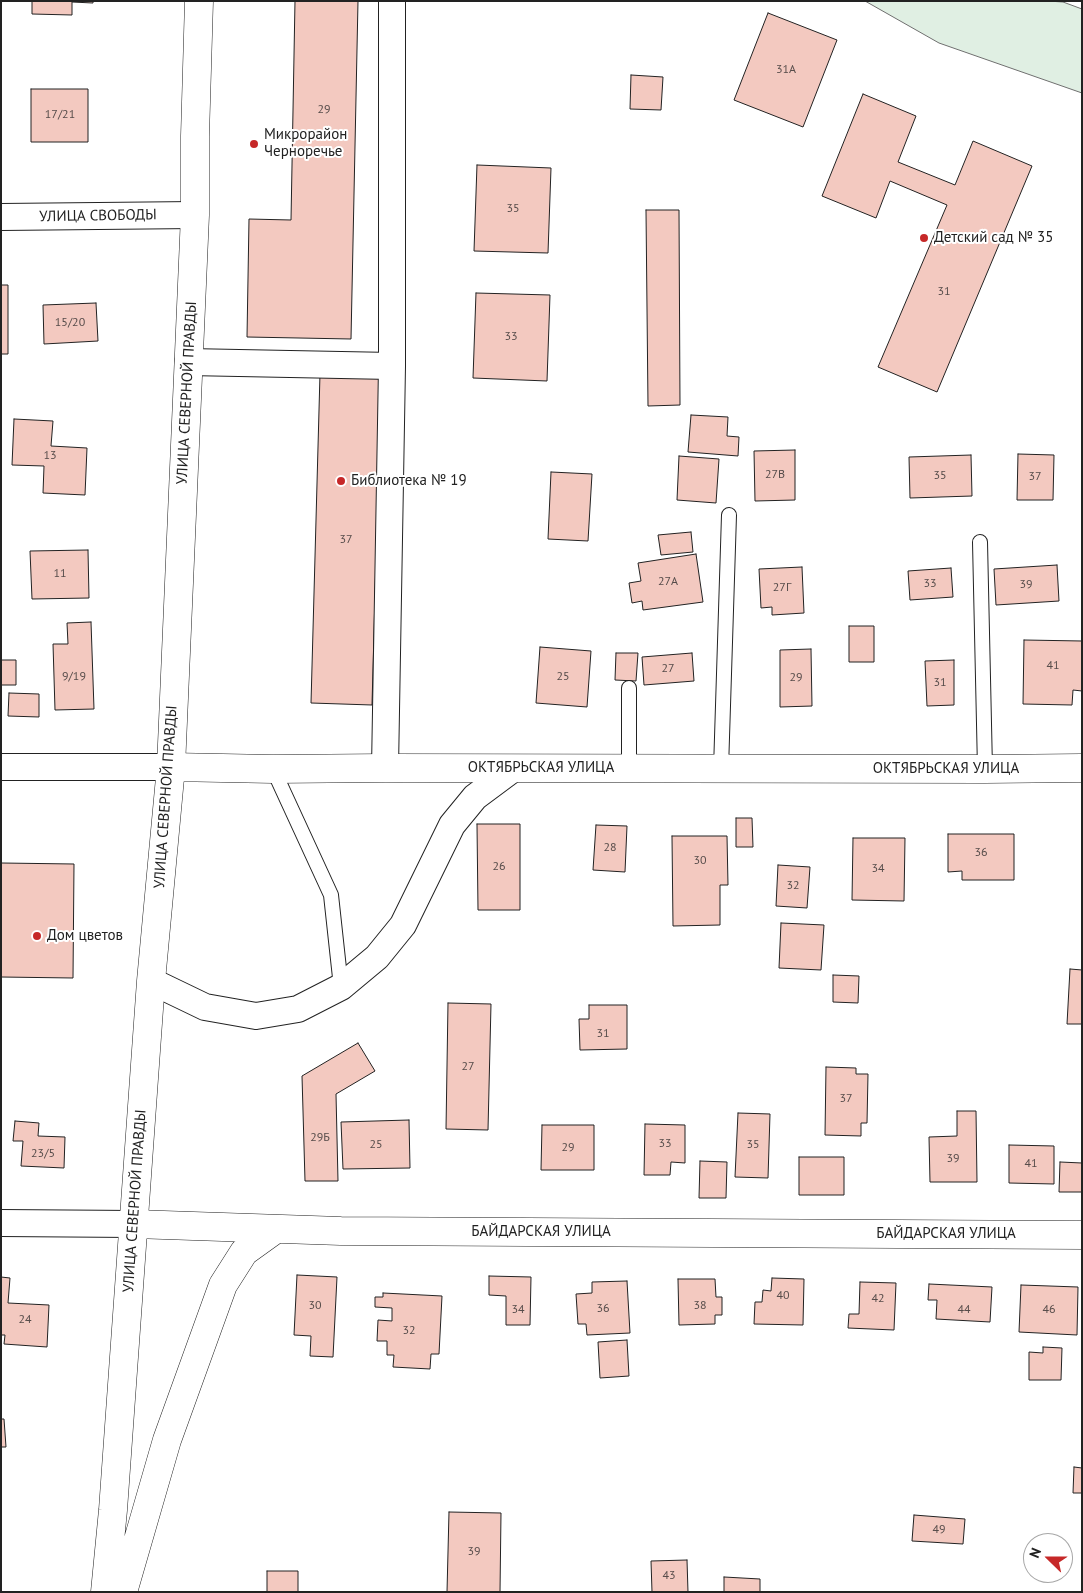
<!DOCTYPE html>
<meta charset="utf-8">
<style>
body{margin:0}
#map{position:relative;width:1083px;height:1593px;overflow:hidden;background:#fff;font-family:"PT Sans",sans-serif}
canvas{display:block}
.frame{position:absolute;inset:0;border:2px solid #222;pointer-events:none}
.north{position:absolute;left:1023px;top:1533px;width:50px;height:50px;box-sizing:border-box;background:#fff;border:1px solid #a7a7a7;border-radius:50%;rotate:292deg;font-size:14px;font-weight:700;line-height:20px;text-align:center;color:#222}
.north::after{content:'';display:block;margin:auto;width:18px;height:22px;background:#c62828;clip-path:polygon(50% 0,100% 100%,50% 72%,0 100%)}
</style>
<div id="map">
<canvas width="1083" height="1593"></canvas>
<div class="frame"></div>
<div class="north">N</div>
</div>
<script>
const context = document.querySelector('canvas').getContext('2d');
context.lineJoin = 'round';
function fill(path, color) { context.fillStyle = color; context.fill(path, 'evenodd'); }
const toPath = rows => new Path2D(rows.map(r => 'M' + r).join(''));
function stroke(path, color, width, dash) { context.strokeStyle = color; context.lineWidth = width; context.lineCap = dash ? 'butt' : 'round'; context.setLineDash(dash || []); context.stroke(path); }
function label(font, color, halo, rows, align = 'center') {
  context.font = font + ' "PT Sans",sans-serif'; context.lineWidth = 4; context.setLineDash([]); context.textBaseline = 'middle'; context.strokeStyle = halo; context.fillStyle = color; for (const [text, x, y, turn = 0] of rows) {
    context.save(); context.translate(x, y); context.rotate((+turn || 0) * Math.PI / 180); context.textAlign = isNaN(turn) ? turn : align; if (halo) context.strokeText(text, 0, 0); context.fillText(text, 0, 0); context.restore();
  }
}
const green = toPath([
 [865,1,1048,1,1063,2,1082,9,1082,93,939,43,865,1]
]);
const building = toPath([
 [32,1,93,1,93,3,72,2,72,15,32,14,32,1],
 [295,1,358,1,351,339,247,337,249,219,291,220,295,1],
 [768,13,837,40,803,127,734,100,768,13],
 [631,75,663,77,661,110,630,109,631,75],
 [31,89,88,89,88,142,31,142,31,89],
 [863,94,916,116,898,162,955,185,973,141,1032,166,937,392,878,367,947,205,890,181,876,218,822,196,863,94],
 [477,165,551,168,548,253,474,251,477,165],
 [646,210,679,210,680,405,648,406,646,210],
 [1,285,8,285,8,354,1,354,1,285],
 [476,293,550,295,547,381,473,378,476,293],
 [96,303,98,341,44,344,43,305,96,303],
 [320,374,381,376,372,705,311,703,320,374],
 [691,415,728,417,727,436,739,437,738,456,688,452,691,415],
 [14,419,53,421,51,446,87,448,85,495,43,493,44,466,12,465,14,419],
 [795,450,795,500,755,501,754,451,795,450],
 [1018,454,1054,455,1053,500,1017,500,1018,454],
 [971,455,972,496,910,498,909,457,971,455],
 [679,456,719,459,716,503,677,500,679,456],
 [551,472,592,474,588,541,548,539,551,472],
 [691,532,693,552,661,555,658,535,691,532],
 [88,550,89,598,32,599,30,551,88,550],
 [696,554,703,602,643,610,642,601,632,603,629,583,641,581,638,563,696,554],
 [1057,565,1059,601,996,605,994,569,1057,565],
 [802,567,804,613,772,615,772,607,761,608,759,569,802,567],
 [951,568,953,597,910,600,908,571,951,568],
 [91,622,94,709,55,710,53,644,68,644,67,623,91,622],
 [849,626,874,626,874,662,849,662,849,626],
 [1024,640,1082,641,1082,691,1073,690,1072,705,1023,704,1024,640],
 [540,647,591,651,587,707,536,703,540,647],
 [811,649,812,706,780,707,780,650,811,649],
 [616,653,638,653,636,681,615,680,616,653],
 [692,653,694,681,644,685,642,657,692,653],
 [1,660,16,660,16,685,1,685,1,660],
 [954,660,954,705,927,706,925,661,954,660],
 [9,693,39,694,39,717,8,716,9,693],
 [736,818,752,818,753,847,736,847,736,818],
 [477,824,520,824,520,910,478,910,477,824],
 [596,825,627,826,625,872,593,870,596,825],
 [948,834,1014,834,1014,880,962,880,962,871,948,872,948,834],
 [672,836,727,836,728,885,720,885,720,925,673,926,672,836],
 [853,838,905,838,904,901,852,900,853,838],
 [1,863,74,864,73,978,1,977,1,863],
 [778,865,810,867,807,908,776,906,778,865],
 [781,923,824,925,821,970,779,968,781,923],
 [1070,969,1082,970,1082,1024,1067,1024,1070,969],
 [833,975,859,976,858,1003,833,1002,833,975],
 [448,1003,491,1004,488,1130,446,1129,448,1003],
 [589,1005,627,1005,627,1049,580,1050,579,1019,589,1019,589,1005],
 [358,1043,375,1071,336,1094,338,1181,305,1181,302,1076,358,1043],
 [826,1067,856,1068,856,1074,868,1074,867,1123,861,1123,861,1136,825,1135,826,1067],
 [957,1111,976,1111,977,1182,930,1182,929,1137,957,1136,957,1111],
 [738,1113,770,1114,768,1178,735,1177,738,1113],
 [409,1120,410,1168,343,1169,341,1122,409,1120],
 [15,1121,39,1123,38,1136,65,1137,64,1168,21,1166,23,1141,13,1141,15,1121],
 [645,1124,685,1125,685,1163,671,1162,670,1175,644,1175,645,1124],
 [542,1125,594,1125,594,1170,541,1170,542,1125],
 [1009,1145,1054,1146,1054,1184,1009,1183,1009,1145],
 [799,1157,844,1157,844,1195,799,1195,799,1157],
 [700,1161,727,1162,726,1198,699,1198,700,1161],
 [1060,1162,1082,1163,1082,1192,1059,1192,1060,1162],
 [297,1275,337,1277,333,1357,310,1356,311,1336,294,1335,297,1275],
 [489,1276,531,1277,530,1325,506,1325,506,1296,489,1295,489,1276],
 [1,1277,10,1278,8,1303,49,1305,47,1347,4,1344,5,1335,1,1335,1,1277],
 [772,1278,804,1279,803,1325,754,1324,755,1302,762,1302,763,1290,771,1291,772,1278],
 [678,1279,715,1279,716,1297,722,1297,722,1315,715,1315,715,1324,679,1325,678,1279],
 [627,1281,630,1333,587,1335,586,1324,578,1324,576,1294,592,1293,592,1282,627,1281],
 [860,1282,896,1283,894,1330,848,1328,849,1314,859,1314,860,1282],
 [929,1284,992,1287,990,1322,936,1319,937,1300,928,1300,929,1284],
 [1021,1285,1078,1287,1077,1335,1019,1332,1021,1285],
 [383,1293,442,1296,439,1354,431,1354,430,1369,393,1367,394,1355,387,1355,387,1341,377,1341,378,1320,392,1321,392,1308,375,1307,375,1297,383,1297,383,1293],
 [627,1340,629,1376,600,1378,598,1342,627,1340],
 [1043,1347,1062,1348,1061,1380,1029,1380,1029,1352,1043,1353,1043,1347],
 [1,1419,4,1419,6,1447,1,1447,1,1419],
 [1074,1467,1082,1468,1082,1493,1073,1493,1074,1467],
 [449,1512,501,1513,500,1592,447,1592,449,1512],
 [914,1515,965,1519,963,1544,912,1541,914,1515],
 [687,1560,688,1592,652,1592,651,1561,687,1560],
 [267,1571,298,1571,298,1592,267,1592,267,1571],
 [724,1577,760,1579,760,1592,724,1592,724,1577]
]);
const service = toPath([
 [980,542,985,769],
 [629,688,629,768],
 [273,769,331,895,341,987],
 [721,769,729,515]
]);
const minor = toPath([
 [1,217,195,215],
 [188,362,392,366,385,768],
 [392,366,392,1],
 [1,767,171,767],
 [151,981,205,1007,256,1016,298,1009,341,987,377,957,403,925,452,825,475,797,514,768],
 [1,1223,134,1224]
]);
const secondary = toPath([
 [171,767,195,215,195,136,199,1]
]);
const trunk = toPath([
 [134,1224,341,1231,1082,1235],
 [105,1592,113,1510,151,981,171,767,273,769,385,768,985,769,1082,768],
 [123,1592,167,1440,223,1285,244,1252,276,1229]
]);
const markers = [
 [254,144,5,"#c62828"],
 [924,238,5,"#c62828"],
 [341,481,5,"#c62828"],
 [37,936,5,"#c62828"]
];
const numberNames = [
 ["31А",786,70],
 ["29",324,110],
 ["17/21",60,115],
 ["35",513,209],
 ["31",944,292],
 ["15/20",70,323],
 ["33",511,337],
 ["13",50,456],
 ["27В",775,475],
 ["35",940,476],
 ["37",1035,477],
 ["37",346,540],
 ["11",60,574],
 ["27А",668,582],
 ["33",930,584],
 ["39",1026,585],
 ["27Г",782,588],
 ["41",1053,666],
 ["27",668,669],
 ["9/19",74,677],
 ["25",563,677],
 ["29",796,678],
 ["31",940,683],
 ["28",610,848],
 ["36",981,853],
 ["30",700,861],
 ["26",499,867],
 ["34",878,869],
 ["32",793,886],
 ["31",603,1034],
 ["27",468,1067],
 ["37",846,1099],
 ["29Б",320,1138],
 ["33",665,1144],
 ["25",376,1145],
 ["35",753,1145],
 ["29",568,1148],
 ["23/5",43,1154],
 ["39",953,1159],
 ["41",1031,1164],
 ["40",783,1296],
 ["42",878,1299],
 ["30",315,1306],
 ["38",700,1306],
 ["36",603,1309],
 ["34",518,1310],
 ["44",964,1310],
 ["46",1049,1310],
 ["24",25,1320],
 ["32",409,1331],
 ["49",939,1530],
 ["39",474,1552],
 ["43",669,1576]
];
const poiNames = [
 ["Микрорайон",264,135],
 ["Черноречье",264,152],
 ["Детский сад № 35",934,238],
 ["Библиотека № 19",351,481],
 ["Дом цветов",47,936]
];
const streetNames = [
 ["УЛИЦА СВОБОДЫ",98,216,-1],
 ["УЛИЦА СЕВЕРНОЙ ПРАВДЫ",187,393,-87],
 ["ОКТЯБРЬСКАЯ УЛИЦА",541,768],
 ["ОКТЯБРЬСКАЯ УЛИЦА",946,769],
 ["УЛИЦА СЕВЕРНОЙ ПРАВДЫ",166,797,-86],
 ["УЛИЦА СЕВЕРНОЙ ПРАВДЫ",135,1201,-86],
 ["БАЙДАРСКАЯ УЛИЦА",541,1232],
 ["БАЙДАРСКАЯ УЛИЦА",946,1234]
];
fill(green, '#e0efe3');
stroke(green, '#6f6f6f', 1);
fill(building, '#f3c9c0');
stroke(building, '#222', 1);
stroke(service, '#222', 16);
stroke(minor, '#222', 28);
stroke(secondary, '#222', 29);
stroke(trunk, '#222', 29);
stroke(service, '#fff', 14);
stroke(minor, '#fff', 26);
stroke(secondary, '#fff', 28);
stroke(trunk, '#fff', 28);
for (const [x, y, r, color] of markers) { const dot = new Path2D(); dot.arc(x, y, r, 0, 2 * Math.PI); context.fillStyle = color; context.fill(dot); stroke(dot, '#fff', 2); }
label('12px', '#564c4a', null, numberNames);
label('15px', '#222', '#fff', poiNames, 'left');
label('15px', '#222', '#fff', streetNames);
</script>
